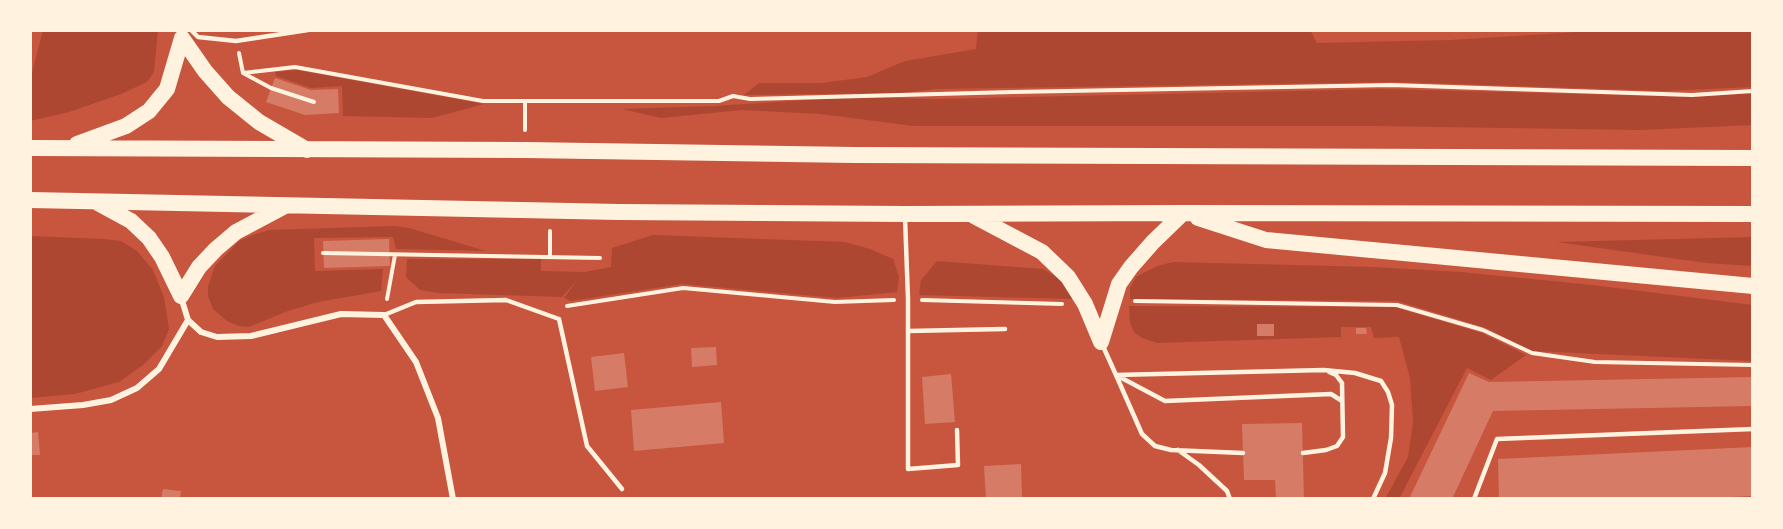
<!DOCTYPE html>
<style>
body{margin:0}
#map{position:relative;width:1783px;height:529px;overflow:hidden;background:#c8553d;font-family:Roboto,sans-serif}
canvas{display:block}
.frame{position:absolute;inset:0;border:32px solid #fff3e0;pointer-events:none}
</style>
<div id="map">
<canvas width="1783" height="529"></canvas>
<div class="frame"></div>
</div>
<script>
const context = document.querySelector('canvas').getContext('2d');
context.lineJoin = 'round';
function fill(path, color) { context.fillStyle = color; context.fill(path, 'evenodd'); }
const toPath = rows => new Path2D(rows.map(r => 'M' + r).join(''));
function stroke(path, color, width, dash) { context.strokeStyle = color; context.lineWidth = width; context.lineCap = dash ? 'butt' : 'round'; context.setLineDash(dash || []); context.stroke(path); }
const green = toPath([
 [43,30,158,30,154,72,147,82,121,94,69,112,30,121,30,81],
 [978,30,1310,30,1317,43,1451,40,1610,30,1753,30,1753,87,1664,91,1397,82,937,89,902,93,744,95,759,83,822,83,867,77,905,61,976,49],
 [297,70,484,104,432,118,343,116,342,86,311,88,276,76,275,72],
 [1383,89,1697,97,1753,93,1753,125,1640,130,1375,126,914,126,820,114,742,110,661,118,622,109,714,106,855,97,937,99],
 [395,226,409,228,486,251,396,249,393,237,314,238,315,271,383,269,381,291,318,302,285,312,249,327,239,326,227,321,213,309,208,296,208,286,215,266,239,241,253,235,269,230],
 [653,235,845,242,870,249,893,259,899,277,897,292,837,298,682,284,571,301,564,298,578,279,562,297,438,293,420,290,406,277,407,259,541,259,541,271,585,272,611,267,612,248],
 [30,236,104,239,121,241,137,251,153,270,164,297,169,329,162,346,143,365,119,382,75,394,30,398],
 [1753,237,1753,266,1706,263,1557,242],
 [937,261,1043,269,1058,278,1069,289,1074,299,919,295,921,280],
 [1173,262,1374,267,1460,272,1593,285,1753,305,1753,361,1532,351,1486,328,1397,301,1130,299,1130,288,1136,277,1157,266],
 [1129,306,1394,307,1482,333,1526,355,1491,380,1467,368,1399,499,1385,499,1408,457,1413,422,1410,378,1399,337,1374,338,1371,327,1341,327,1341,337,1157,343,1142,338,1134,332,1130,323]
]);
const building = toPath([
 [275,78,311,90,338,89,339,113,305,115,266,102],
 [389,239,390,266,324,268,323,241],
 [1257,324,1274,324,1274,336,1257,336],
 [1356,328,1366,328,1367,334,1356,334],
 [716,347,717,365,692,367,691,348],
 [624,353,628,387,595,391,591,357],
 [1469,373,1489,382,1753,377,1753,406,1493,411,1452,499,1409,499],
 [951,374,955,422,925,424,922,377],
 [721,402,724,443,634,451,631,410],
 [1302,423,1304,499,1276,499,1275,480,1244,480,1242,424],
 [38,432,40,455,30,455,30,433],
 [1753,447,1753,496,1685,499,1499,499,1498,459],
 [1021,464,1022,497,986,499,984,466],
 [163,489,181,491,180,499,161,499]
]);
const path = toPath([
 [239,53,243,73,271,88,314,102],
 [243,73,295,67,483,101,719,101,733,96,750,99,1013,92,1391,85,1692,95,1753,91],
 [525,101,525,130],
 [323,253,600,258],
 [550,257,550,231],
 [387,299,395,255],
 [922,300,1062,304],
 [1135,301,1397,305,1483,330,1532,353,1595,362,1753,365],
 [567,306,683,288,835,302,894,300]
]);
const service = toPath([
 [191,30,198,37,236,41,308,30],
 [905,217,908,299,908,469,958,465,957,430],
 [384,315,416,302,506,300,559,319,587,446,622,489],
 [908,331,1005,329],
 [1102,344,1116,375,1165,401,1331,394,1342,401],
 [1178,450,1199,465,1227,491,1230,499],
 [1243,453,1171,450,1155,446,1142,434,1116,375,1324,370,1355,373,1381,381,1388,392,1392,405,1391,438,1385,473,1373,499],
 [1303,453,1326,450,1337,446,1343,437,1342,383,1336,375,1329,372],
 [1474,499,1497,439,1753,429]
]);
const minor = toPath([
 [181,297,188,320,201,332,217,337,251,336,341,314,384,315,416,362,438,418,453,499],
 [30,409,83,405,111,400,137,388,159,369,188,320]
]);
const trunk = toPath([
 [182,38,205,71,228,97,259,122,307,150],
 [77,144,126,126,149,111,167,89,182,38],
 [30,148,525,150,854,155,1753,158],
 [30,200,619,212,905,214,1183,213,1753,214],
 [96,202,131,221,149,238,162,257,181,296],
 [974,216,1042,252,1068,277,1085,304,1101,342],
 [1198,218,1266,240,1753,286],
 [181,296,199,267,216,249,236,232,285,206],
 [1101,342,1119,284,1131,267,1153,242,1183,213]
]);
fill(green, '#ae4732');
fill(building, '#d67c66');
stroke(path, '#fff3e0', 4);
stroke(service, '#fff3e0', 4.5);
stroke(minor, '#fff3e0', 6);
stroke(trunk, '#fff3e0', 16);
</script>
